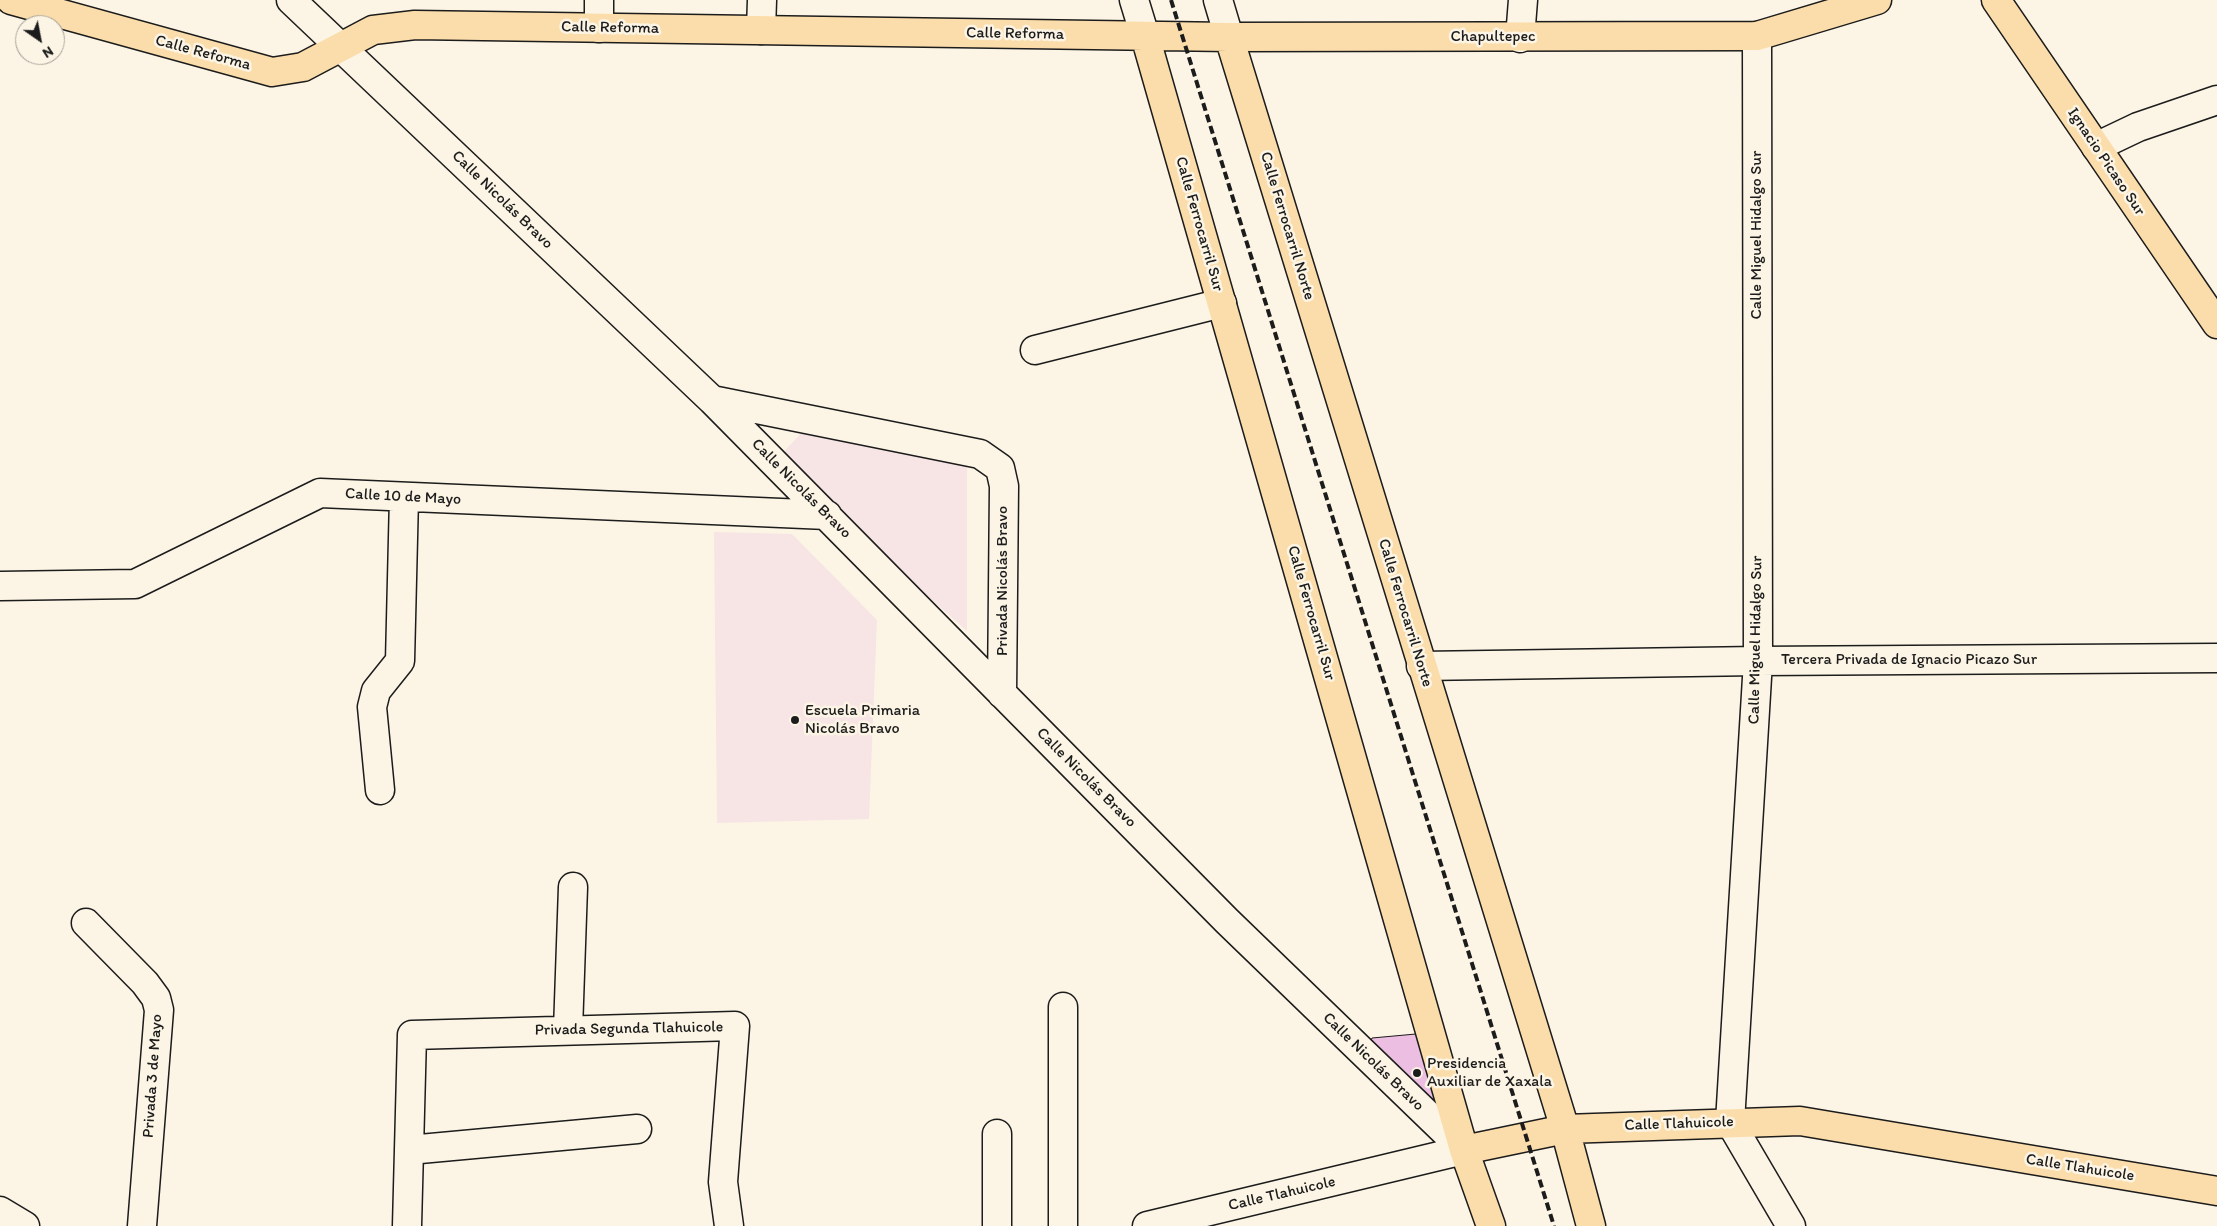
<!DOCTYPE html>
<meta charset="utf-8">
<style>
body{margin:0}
#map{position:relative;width:2217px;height:1226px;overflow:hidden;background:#fcf5e5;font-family:Itim,sans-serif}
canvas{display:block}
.north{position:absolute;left:15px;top:15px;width:50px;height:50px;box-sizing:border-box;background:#fcf5e5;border:1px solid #a29e95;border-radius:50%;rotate:147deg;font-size:14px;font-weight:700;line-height:20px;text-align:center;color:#1c1c1c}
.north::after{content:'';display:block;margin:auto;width:18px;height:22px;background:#1c1c1c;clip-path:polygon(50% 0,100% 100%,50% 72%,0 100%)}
</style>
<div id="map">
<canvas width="2217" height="1226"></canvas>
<div class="north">N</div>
</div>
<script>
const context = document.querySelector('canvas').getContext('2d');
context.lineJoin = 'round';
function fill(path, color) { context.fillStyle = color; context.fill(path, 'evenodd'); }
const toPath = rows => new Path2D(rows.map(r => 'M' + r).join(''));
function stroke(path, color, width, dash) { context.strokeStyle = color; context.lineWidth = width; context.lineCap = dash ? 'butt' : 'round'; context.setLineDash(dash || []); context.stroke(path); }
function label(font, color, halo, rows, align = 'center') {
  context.font = font + ' Itim,sans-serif'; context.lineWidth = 5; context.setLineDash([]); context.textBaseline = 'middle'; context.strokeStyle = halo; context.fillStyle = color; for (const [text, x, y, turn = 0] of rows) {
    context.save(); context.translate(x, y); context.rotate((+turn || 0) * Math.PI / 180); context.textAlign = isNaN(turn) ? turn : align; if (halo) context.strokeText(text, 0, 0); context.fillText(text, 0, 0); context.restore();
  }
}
const built = toPath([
 [808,426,967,462,967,631,775,461],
 [714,532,792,534,877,620,869,819,717,823]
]);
const building = toPath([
 [1427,1033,1442,1114,1370,1042,1372,1038,1427,1033]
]);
const minor = toPath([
 [291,0,712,400,1227,921,1464,1150],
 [599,0,599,28],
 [1134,0,1145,36],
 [1218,0,1229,37],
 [761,30,762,0],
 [1757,36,1758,661,1730,1122,1791,1226],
 [1520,38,1523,0],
 [2096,147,2138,127,2217,100],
 [1035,350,1222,303],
 [712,400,980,454,1000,468,1004,486,1002,694],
 [0,586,135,584,320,493,827,515],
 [1421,666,1758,661,2217,658],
 [380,790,372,707,376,691,400,661,404,497],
 [86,923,145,983,156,998,159,1010,142,1226],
 [1063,1007,1063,1226],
 [568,1030,573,887],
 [409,1150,637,1129],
 [0,1211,25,1226],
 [407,1226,412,1035,735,1026,723,1182,729,1226],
 [997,1226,997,1134],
 [1147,1226,1464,1150]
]);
const major = toPath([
 [11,0,272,72,303,67,373,30,415,25,1229,37,1757,36,1877,0],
 [1996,0,2217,324],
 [1145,36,1464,1150,1491,1226],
 [1229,37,1565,1129,1591,1226],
 [1464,1150,1565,1129,1800,1121,2217,1191]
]);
const rail = toPath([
 [1171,0,1554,1226]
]);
const markers = [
 [795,720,5,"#1c1c1c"],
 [1417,1073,5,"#1c1c1c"]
];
const streetNames = [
 ["Calle Reforma",610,28,1],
 ["Calle Reforma",1015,34,1],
 ["Chapultepec",1493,37],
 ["Calle Reforma",203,53,15],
 ["Ignacio Picaso Sur",2106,162,56],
 ["Calle Nicolás Bravo",502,200,44],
 ["Calle Ferrocarril Sur",1199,224,74],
 ["Calle Ferrocarril Norte",1287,226,73],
 ["Calle Miguel Hidalgo Sur",1757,235,-90],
 ["Calle Nicolás Bravo",801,489,45],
 ["Calle 10 de Mayo",403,497,3],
 ["Privada Nicolás Bravo",1003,581,-90],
 ["Calle Ferrocarril Sur",1311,613,74],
 ["Calle Ferrocarril Norte",1405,613,73],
 ["Calle Miguel Hidalgo Sur",1756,640,-89],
 ["Tercera Privada de Ignacio Picazo Sur",1909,660],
 ["Calle Nicolás Bravo",1086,778,45],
 ["Privada Segunda Tlahuicole",629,1029,-1],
 ["Calle Nicolás Bravo",1373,1062,44],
 ["Privada 3 de Mayo",153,1076,-86],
 ["Calle Tlahuicole",1679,1124,-2],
 ["Calle Tlahuicole",2080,1168,9],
 ["Calle Tlahuicole",1282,1194,-13]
];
const poiNames = [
 ["Escuela Primaria",805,711],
 ["Nicolás Bravo",805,729],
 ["Presidencia",1427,1064],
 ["Auxiliar de Xaxala",1427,1082]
];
fill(built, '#f7e4e4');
fill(building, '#ebbee2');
stroke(building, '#1c1c1c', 1);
stroke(minor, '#1c1c1c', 31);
stroke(major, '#1c1c1c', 31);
stroke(minor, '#fcf5e5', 28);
stroke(major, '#fbddab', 28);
stroke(rail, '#1c1c1c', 4, [8, 4]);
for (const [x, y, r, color] of markers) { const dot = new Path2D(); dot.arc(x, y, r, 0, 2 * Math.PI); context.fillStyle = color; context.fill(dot); stroke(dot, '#fcf5e5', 2); }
label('16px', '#1c1c1c', '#fcf5e5', streetNames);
label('16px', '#1c1c1c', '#fcf5e5', poiNames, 'left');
</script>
